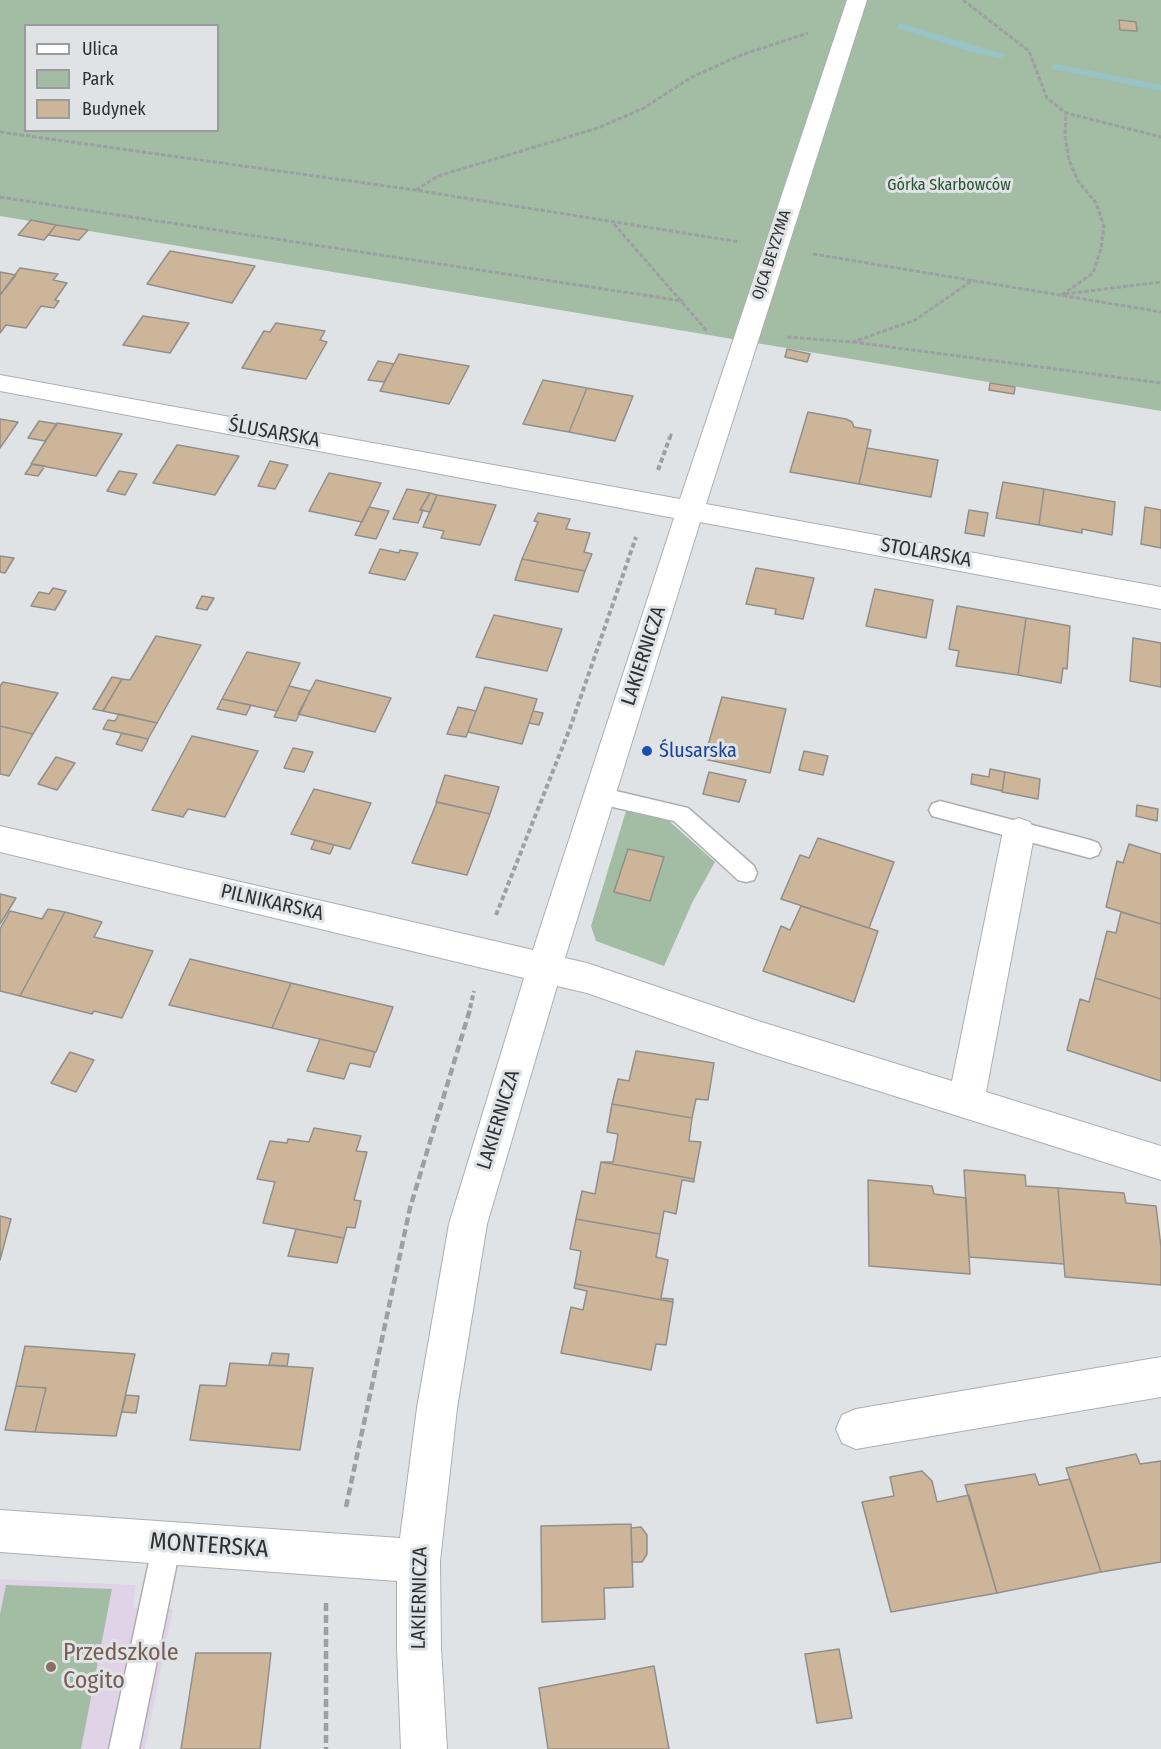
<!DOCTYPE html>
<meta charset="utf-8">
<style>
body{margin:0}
#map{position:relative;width:1161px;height:1749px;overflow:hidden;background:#e0e3e5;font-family:"Fira Sans Condensed",sans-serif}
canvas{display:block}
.legend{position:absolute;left:24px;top:24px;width:195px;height:108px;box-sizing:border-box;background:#e0e3e5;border:2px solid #999b9d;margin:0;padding:8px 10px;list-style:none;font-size:18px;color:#2f3031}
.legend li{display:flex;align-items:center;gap:12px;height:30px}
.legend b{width:30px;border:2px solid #999b9d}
</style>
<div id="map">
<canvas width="1161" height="1749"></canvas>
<ul class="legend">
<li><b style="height:8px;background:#fff"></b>Ulica</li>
<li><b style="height:16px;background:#a2bda4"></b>Park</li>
<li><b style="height:16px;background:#cdb59a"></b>Budynek</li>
</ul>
</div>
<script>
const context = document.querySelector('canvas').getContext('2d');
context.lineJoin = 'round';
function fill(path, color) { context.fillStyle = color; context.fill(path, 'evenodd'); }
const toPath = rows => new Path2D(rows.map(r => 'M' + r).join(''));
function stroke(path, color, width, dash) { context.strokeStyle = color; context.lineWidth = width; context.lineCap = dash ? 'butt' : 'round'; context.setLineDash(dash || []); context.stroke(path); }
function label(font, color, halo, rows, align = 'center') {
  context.font = font + ' "Fira Sans Condensed",sans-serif'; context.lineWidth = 6; context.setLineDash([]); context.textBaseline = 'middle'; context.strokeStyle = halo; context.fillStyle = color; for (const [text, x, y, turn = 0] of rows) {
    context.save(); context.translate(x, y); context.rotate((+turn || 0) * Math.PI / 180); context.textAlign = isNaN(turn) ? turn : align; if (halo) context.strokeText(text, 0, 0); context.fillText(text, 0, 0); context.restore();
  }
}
const education = toPath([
 [0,1579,136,1585,133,1608,173,1609,145,1749,0,1749]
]);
const green = toPath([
 [0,0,1161,0,1161,411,0,216],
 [26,26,218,26,218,130,26,130],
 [626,811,669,821,715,862,693,901,664,966,596,941,591,926],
 [6,1585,112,1589,81,1749,0,1749,0,1614]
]);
const stream = toPath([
 [898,24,904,24,1006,55,1001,58,971,52,898,28,898,24],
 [1056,64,1161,85,1161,91,1053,69,1051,67,1056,64]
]);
const building = toPath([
 [1119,20,1136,22,1137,31,1120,30,1119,20],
 [31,220,56,225,44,240,18,235,31,220],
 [56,225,88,230,79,240,48,235,56,225],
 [170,251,255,266,232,303,147,284,170,251],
 [20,268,58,274,53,280,67,283,55,300,59,301,54,308,41,306,26,328,6,325,0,333,0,295,20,268],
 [0,272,16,275,0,295,0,272],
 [143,316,189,323,170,353,123,345,143,316],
 [276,323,325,331,320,340,327,342,306,379,242,368,264,331,270,332,276,323],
 [787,349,810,354,807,362,785,357,787,349],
 [399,354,469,366,449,404,380,391,399,354],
 [378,361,394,364,384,382,368,380,378,361],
 [543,380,587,388,569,432,523,424,543,380],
 [990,383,1015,387,1014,394,989,390,990,383],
 [587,388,633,396,615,441,569,432,587,388],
 [808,412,846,419,852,422,854,427,871,430,859,484,790,472,808,412],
 [0,419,18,422,0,448,0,419],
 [39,421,57,424,45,441,28,438,39,421],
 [57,423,122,434,96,476,31,464,57,423],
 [177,445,178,445,239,456,215,495,153,483,177,445],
 [867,448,938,460,931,497,859,484,867,448],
 [270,461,288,465,275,489,258,486,270,461],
 [32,464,45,466,38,476,25,474,32,464],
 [119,471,137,474,125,495,107,491,119,471],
 [329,473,381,483,362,522,309,511,329,473],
 [1003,482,1044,489,1039,525,996,518,1003,482],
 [407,489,430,493,420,510,423,510,418,523,393,519,407,489],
 [1044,489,1115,502,1112,535,1082,529,1082,533,1039,525,1044,489],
 [430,493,437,495,430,512,420,510,430,493],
 [437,495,496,505,480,545,441,538,444,531,423,527,437,495],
 [369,507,389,511,376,539,355,535,369,507],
 [1145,507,1161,510,1161,548,1141,544,1145,507],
 [969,510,988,513,984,536,965,533,969,510],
 [538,513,570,519,566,529,590,533,584,552,592,554,585,571,522,559,538,522,534,521,538,513],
 [380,549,399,553,400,550,418,553,405,580,369,573,380,549],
 [0,556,14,558,5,573,0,572,0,556],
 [522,559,585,571,578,592,515,580,522,559],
 [756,568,814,578,803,619,775,614,776,609,746,604,756,568],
 [53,588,66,591,55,610,31,606,39,592,49,594,53,588],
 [875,589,933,600,926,638,866,626,875,589],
 [202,596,214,598,207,610,196,608,202,596],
 [957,606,1026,618,1018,675,956,666,959,651,949,649,957,606],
 [494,615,562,629,547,671,476,657,494,615],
 [1026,618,1070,626,1067,669,1063,668,1061,683,1018,675,1026,618],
 [156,636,201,645,157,723,103,711,122,679,130,680,156,636],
 [1133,638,1161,643,1161,687,1130,681,1133,638],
 [247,652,300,663,277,711,222,699,247,652],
 [112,677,122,679,103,711,93,709,112,677],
 [316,680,391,698,375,732,298,714,316,680],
 [3,682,58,693,33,734,0,726,0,686,3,682],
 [289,686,310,691,296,721,274,717,289,686],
 [485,687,537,699,522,744,468,732,485,687],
 [722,697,786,709,770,773,704,759,722,697],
 [222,699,251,705,246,715,217,709,222,699],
 [458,707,476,711,466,737,447,734,458,707],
 [533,711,543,713,539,725,529,723,533,711],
 [119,714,157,723,148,739,103,729,108,720,115,721,119,714],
 [0,726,33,734,9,776,0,774,0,726],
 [122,733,148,739,148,740,142,751,116,744,122,733],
 [192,736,258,751,225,817,188,809,183,817,152,810,192,736],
 [293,748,313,752,304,772,284,768,293,748],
 [804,751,828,756,823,775,799,770,804,751],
 [56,757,75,763,57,790,38,784,56,757],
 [990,769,1005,772,1002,791,971,784,972,774,989,777,990,769],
 [709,772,746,780,739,802,703,794,709,772],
 [1005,772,1040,779,1038,799,1002,792,1005,772],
 [445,775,499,787,490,814,436,802,445,775],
 [314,789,371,803,350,849,291,834,314,789],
 [437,802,490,814,467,875,412,863,437,802],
 [1137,805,1158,809,1157,821,1136,816,1137,805],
 [818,838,894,862,869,928,781,899,800,855,809,858,818,838],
 [315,840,334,845,330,854,311,849,315,840],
 [1129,844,1161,854,1161,924,1106,907,1117,861,1123,863,1129,844],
 [628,849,664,857,650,901,614,892,628,849],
 [0,894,16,898,0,924,0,894],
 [801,906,878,931,854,1002,763,971,781,926,790,930,801,906],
 [48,909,65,912,20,996,0,991,0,929,10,911,42,919,48,909],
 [65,912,102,922,94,937,153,951,122,1018,94,1011,92,1014,20,996,65,912],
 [1121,912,1161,924,1161,999,1095,978,1107,931,1116,933,1121,912],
 [190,959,291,983,272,1028,169,1005,190,959],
 [1095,978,1161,999,1161,1081,1067,1050,1080,999,1089,1002,1095,978],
 [291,983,393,1007,376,1052,272,1028,291,983],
 [320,1039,375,1052,370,1067,350,1063,344,1079,307,1071,320,1039],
 [636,1051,714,1063,708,1100,696,1099,692,1118,612,1104,618,1079,629,1081,636,1051],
 [70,1052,94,1060,76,1092,51,1083,70,1052],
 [612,1104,692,1118,689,1141,701,1142,694,1179,601,1162,613,1162,615,1152,618,1134,607,1132,612,1104],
 [314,1128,361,1136,356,1151,367,1152,354,1200,361,1201,355,1228,347,1227,344,1238,263,1223,275,1182,257,1179,270,1141,287,1143,288,1139,309,1142,314,1128],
 [601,1162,694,1179,694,1182,682,1180,676,1214,664,1211,660,1234,576,1219,582,1191,595,1194,601,1162],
 [964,1170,1025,1175,1026,1186,1058,1188,1064,1264,969,1257,964,1170],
 [868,1180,932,1186,934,1194,966,1198,970,1274,869,1266,868,1180],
 [1058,1188,1124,1193,1126,1203,1156,1206,1161,1247,1161,1285,1065,1277,1058,1188],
 [0,1216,11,1219,0,1260,0,1216],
 [576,1219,660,1234,656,1257,668,1260,661,1298,673,1299,673,1302,575,1284,581,1251,570,1249,576,1219],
 [296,1229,344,1238,337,1263,288,1256,296,1229],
 [575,1284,673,1302,666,1345,656,1344,651,1370,561,1353,571,1307,583,1310,587,1291,574,1288,575,1284],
 [25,1346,135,1354,116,1436,35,1432,46,1388,16,1386,25,1346],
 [272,1353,289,1354,287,1366,269,1365,272,1353],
 [230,1363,313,1368,300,1450,190,1440,200,1385,226,1386,230,1363],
 [16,1386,46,1388,35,1432,5,1430,16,1386],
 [126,1395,139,1396,136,1413,122,1412,126,1395],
 [1136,1454,1140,1464,1161,1461,1161,1562,1101,1572,1066,1468,1136,1454],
 [922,1471,932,1481,937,1502,969,1495,997,1593,891,1612,862,1502,894,1496,890,1477,922,1471],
 [1035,1474,1039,1485,1070,1479,1101,1572,997,1593,965,1485,1035,1474],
 [631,1524,633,1587,604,1588,605,1619,542,1622,541,1526,631,1524],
 [641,1527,647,1535,647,1554,642,1562,632,1562,631,1528,641,1527],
 [839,1649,852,1718,817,1723,805,1654,839,1649],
 [196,1653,271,1653,260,1749,181,1749,196,1653],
 [654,1666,669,1749,548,1749,539,1688,654,1666]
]);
const pathFar2 = toPath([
 [963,0,1029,51,1047,98,1066,113,1161,137],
 [0,132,415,190,740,242],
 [416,190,438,176,598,128,644,108,690,78,741,55,808,33],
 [0,197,683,301],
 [614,224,707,331],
 [813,254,1161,312],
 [1065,294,1161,282],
 [1062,295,1093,273,1101,249,1104,226,1096,203,1078,181,1069,160,1065,136,1066,113],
 [787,337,853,342,915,320,973,280],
 [853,342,1161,383],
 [670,438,672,432]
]);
const pathFar1 = toPath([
 [658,470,670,437],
 [496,915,570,728,636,537],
 [470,1008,474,991]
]);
const path = toPath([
 [346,1507,410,1208,471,1006],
 [326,1603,326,1749]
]);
const service = toPath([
 [599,787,688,808,754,866,757,873,754,880,746,882,738,880,674,821,591,802,588,796,591,790,599,787],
 [940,801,1090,840,1098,843,1101,849,1098,855,1090,858,932,816,929,810,932,804,940,801],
 [167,1529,177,1533,181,1543,139,1749,109,1749,153,1543,157,1533,167,1529]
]);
const minor = toPath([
 [847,0,867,0,706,504,1161,587,1161,609,700,522,565,958,587,963,755,1020,952,1081,1003,831,1008,822,1019,818,1030,822,1035,831,986,1092,1161,1146,1161,1180,755,1052,587,993,557,986,487,1224,457,1408,440,1561,441,1648,447,1749,401,1749,397,1648,397,1581,0,1552,0,1510,400,1538,417,1408,449,1224,524,978,0,852,0,826,533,950,674,518,0,391,0,375,680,499,847,0],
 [1161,1357,1161,1397,856,1449,842,1443,836,1429,842,1415,856,1409,1161,1357]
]);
const markers = [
 [647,751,6,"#1a4fb4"],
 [51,1667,6,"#8d6e63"]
];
const farParknames = [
 ["Górka Skarbowców",949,186]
];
const farStreetnames = [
 ["OJCA BEYZYMA",772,255,-72]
];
const streetNames = [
 ["ŚLUSARSKA",274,433,10],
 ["STOLARSKA",926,553,10],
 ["LAKIERNICZA",644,656,-72],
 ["PILNIKARSKA",272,903,13],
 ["LAKIERNICZA",499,1120,-73],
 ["LAKIERNICZA",420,1598,-89]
];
const transitNames = [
 ["Ślusarska",659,751]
];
const nearStreetnames = [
 ["MONTERSKA",209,1546,4]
];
const nearEducationnames = [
 ["Przedszkole",63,1653],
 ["Cogito",63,1681]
];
fill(education, '#e0d3e7');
fill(green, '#a2bda4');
fill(stream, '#98c3c7');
fill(building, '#cdb59a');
stroke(building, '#918f8c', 1.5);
stroke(service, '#acaeb0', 3);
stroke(minor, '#acaeb0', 2);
stroke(pathFar2, '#9d9fa1', 3, [4.5, 2]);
stroke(pathFar1, '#9d9fa1', 4, [5, 3]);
stroke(path, '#9d9fa1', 4.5, [8, 4]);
fill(service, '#fff');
fill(minor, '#fff');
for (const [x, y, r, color] of markers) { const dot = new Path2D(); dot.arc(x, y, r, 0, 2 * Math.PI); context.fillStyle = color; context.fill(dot); stroke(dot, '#e0e3e5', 2); }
label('16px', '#28512d', '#e0e3e5', farParknames);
label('16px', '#2f3031', '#e0e3e5', farStreetnames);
label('20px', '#2f3031', '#e0e3e5', streetNames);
label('20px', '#164399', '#e0e3e5', transitNames, 'left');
label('24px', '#2f3031', '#e0e3e5', nearStreetnames);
label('24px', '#785e54', '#e0e3e5', nearEducationnames, 'left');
</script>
